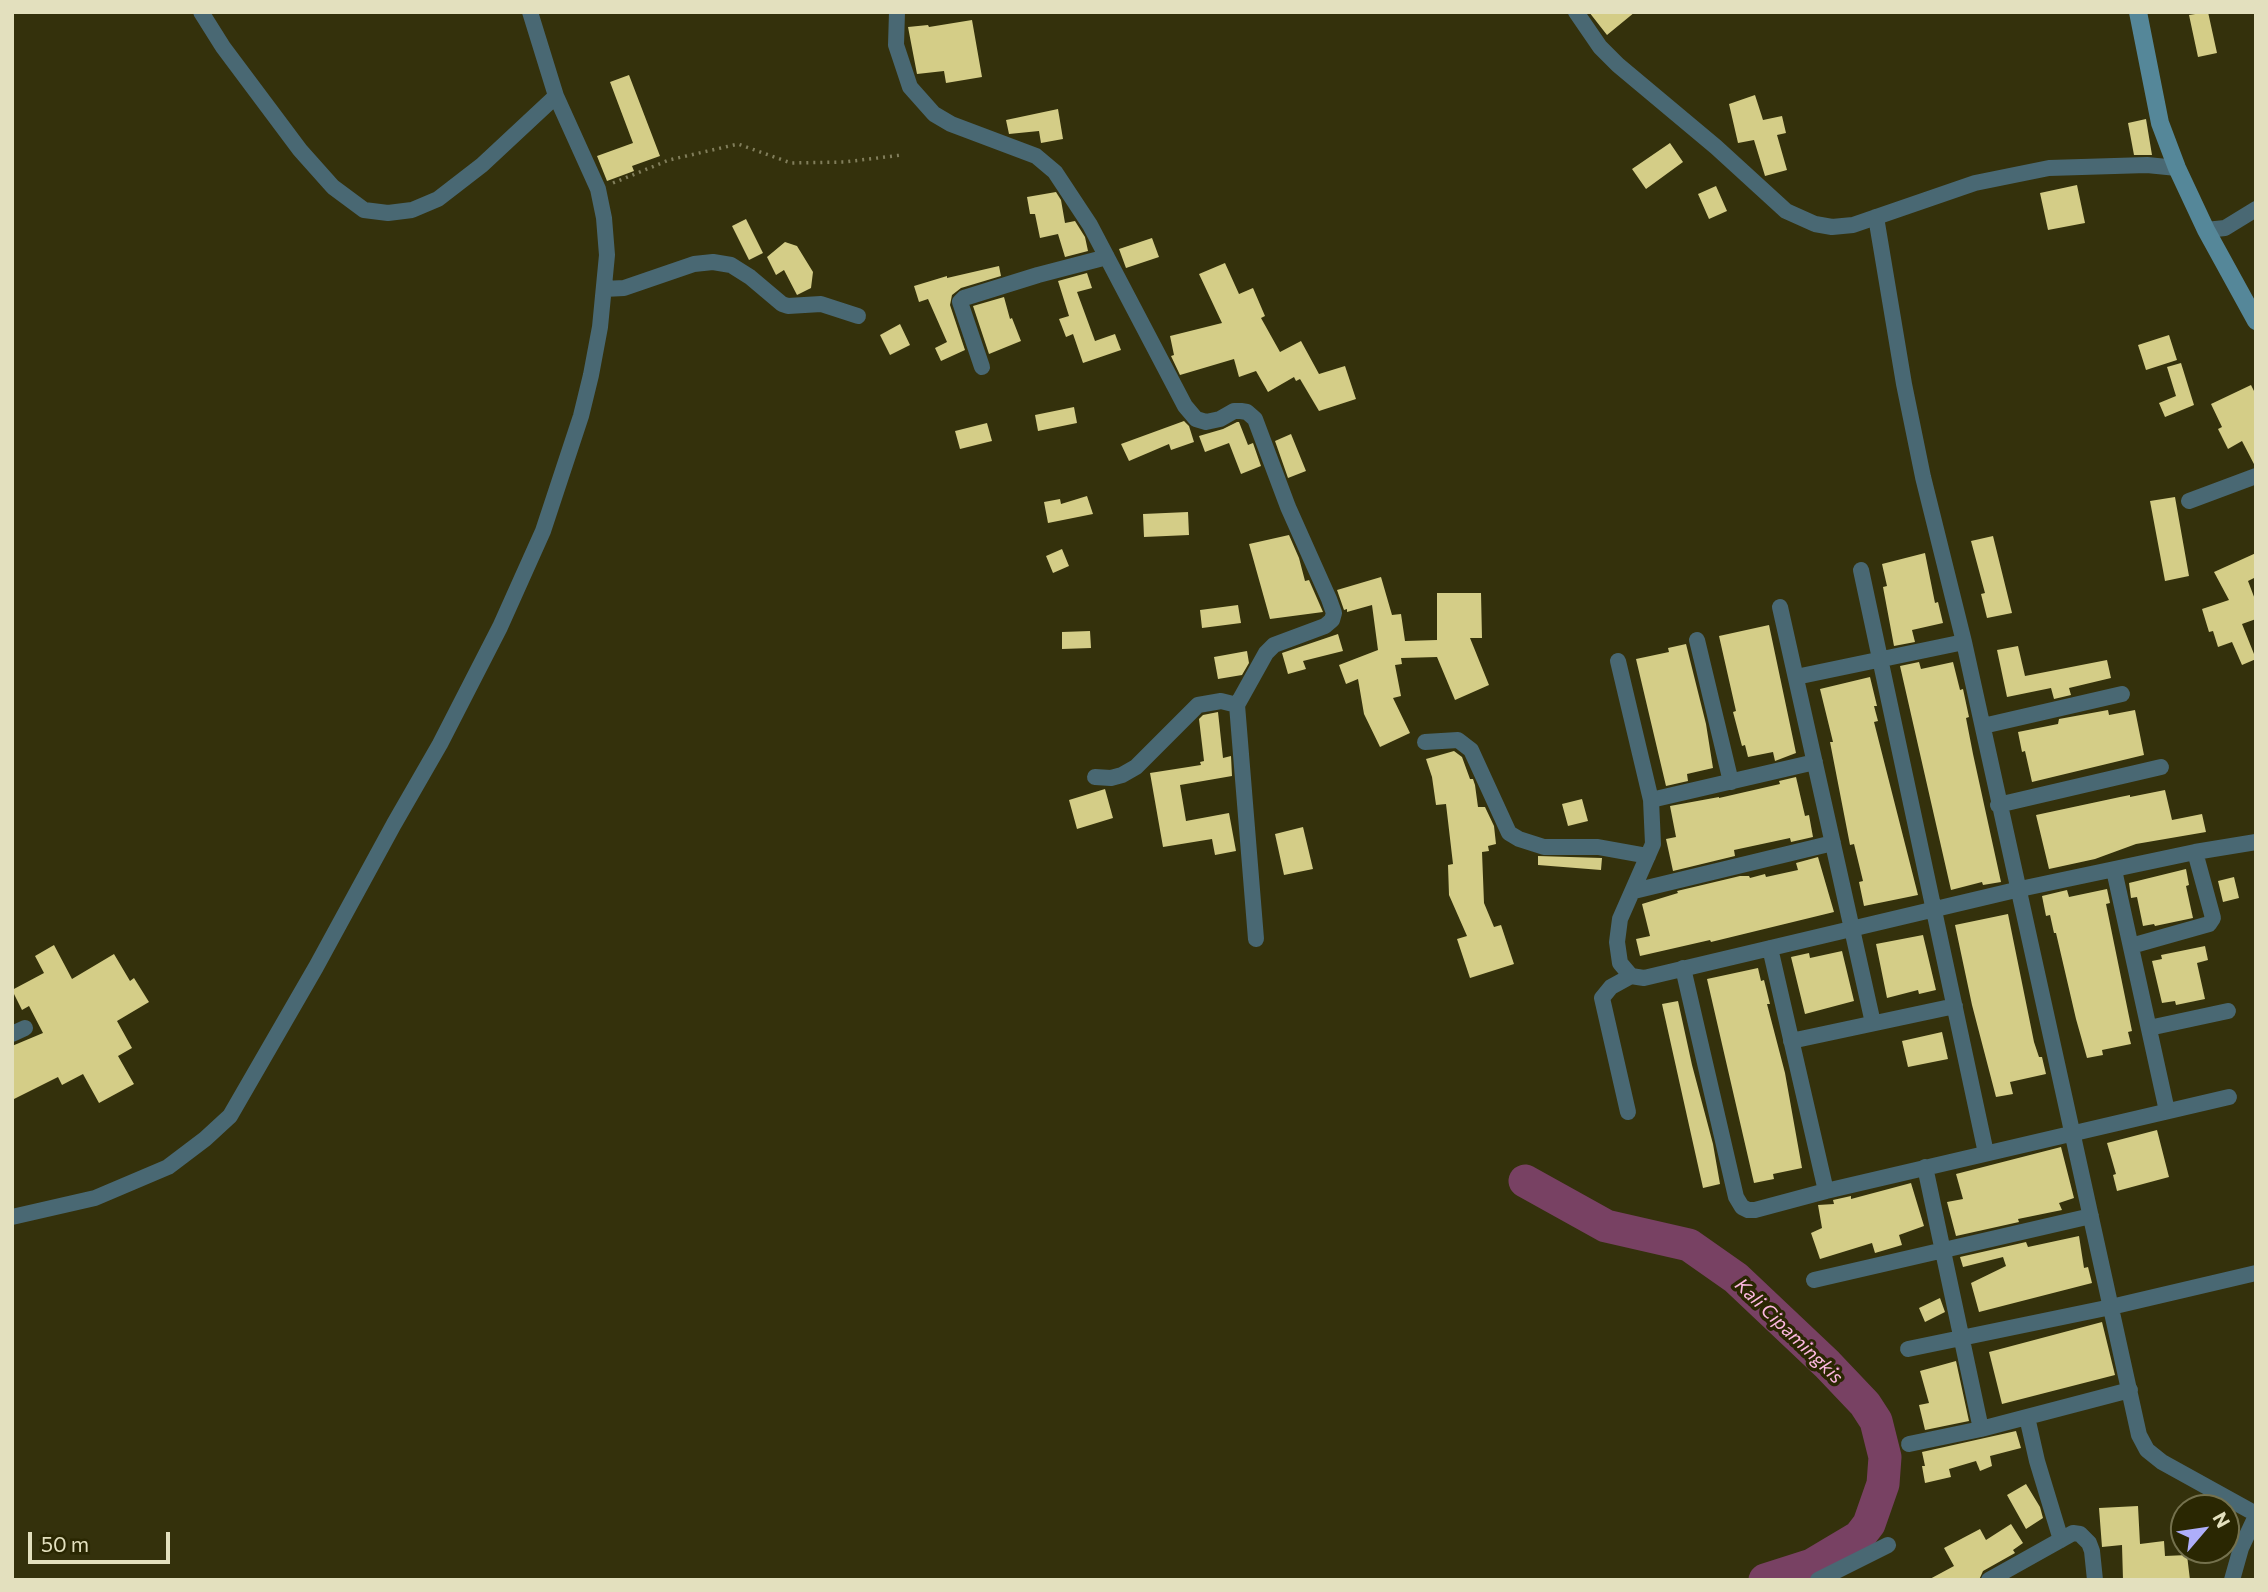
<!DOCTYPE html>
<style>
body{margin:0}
#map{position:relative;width:2268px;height:1592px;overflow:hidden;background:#34310c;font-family:Commissioner,sans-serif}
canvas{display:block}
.frame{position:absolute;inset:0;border:14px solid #e3e0be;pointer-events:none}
.north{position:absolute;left:2170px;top:1494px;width:70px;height:70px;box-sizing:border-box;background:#2a2702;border:2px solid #74714d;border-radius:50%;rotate:61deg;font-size:19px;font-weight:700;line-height:28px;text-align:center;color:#e3e0be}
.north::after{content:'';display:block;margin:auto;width:24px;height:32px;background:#aeaefa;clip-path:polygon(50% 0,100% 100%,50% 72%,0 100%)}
.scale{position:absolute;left:28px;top:1532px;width:142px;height:32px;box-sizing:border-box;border:4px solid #e3e0be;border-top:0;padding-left:9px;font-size:21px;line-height:24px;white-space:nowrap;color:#e3e0be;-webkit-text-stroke:5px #2a2702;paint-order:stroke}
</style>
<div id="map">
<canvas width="2268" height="1592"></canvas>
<div class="frame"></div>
<div class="north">N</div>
<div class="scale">50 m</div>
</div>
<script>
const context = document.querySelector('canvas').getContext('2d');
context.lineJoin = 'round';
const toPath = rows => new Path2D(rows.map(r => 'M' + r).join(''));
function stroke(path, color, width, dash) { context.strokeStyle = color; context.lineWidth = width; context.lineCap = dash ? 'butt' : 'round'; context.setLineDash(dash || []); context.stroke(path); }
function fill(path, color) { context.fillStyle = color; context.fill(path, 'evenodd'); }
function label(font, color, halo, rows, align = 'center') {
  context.font = font + ' Commissioner,sans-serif'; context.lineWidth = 7; context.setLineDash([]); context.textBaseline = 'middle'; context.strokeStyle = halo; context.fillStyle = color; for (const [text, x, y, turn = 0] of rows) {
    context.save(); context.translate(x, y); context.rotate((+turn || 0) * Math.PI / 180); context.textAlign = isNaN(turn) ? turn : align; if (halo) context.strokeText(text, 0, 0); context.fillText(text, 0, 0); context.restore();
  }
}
const river = toPath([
 [1525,1181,1606,1226,1689,1245,1736,1278,1827,1364,1865,1404,1876,1421,1885,1457,1883,1484,1869,1524,1859,1537,1812,1565,1765,1580]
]);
const building = toPath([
 [1589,12,1635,12,1607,35],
 [2208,12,2217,53,2198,57,2189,15],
 [972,20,982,77,946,83,944,71,917,74,908,27,928,25,929,27],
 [629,75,660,156,632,166,634,171,607,181,597,156,633,143,610,82],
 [1755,95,1763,120,1782,116,1786,133,1777,135,1787,170,1765,176,1754,140,1738,143,1729,104],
 [1058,109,1063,139,1041,143,1039,131,1009,134,1006,120],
 [2146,119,2152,155,2134,155,2128,123],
 [1670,143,1683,162,1646,189,1632,169],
 [2077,185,2085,223,2048,230,2040,193],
 [1716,186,1727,211,1709,219,1698,194],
 [1056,192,1061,200,1065,223,1075,221,1085,237,1088,251,1065,257,1058,234,1040,238,1035,214,1030,214,1027,197],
 [746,219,763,253,749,260,732,226],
 [1152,238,1159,257,1126,268,1119,249],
 [785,242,797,246,813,272,811,288,797,295,784,270,776,275,767,257],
 [1225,263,1239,294,1253,288,1265,316,1261,318,1280,352,1301,341,1319,374,1345,366,1356,399,1319,411,1300,379,1296,381,1294,377,1268,392,1256,371,1239,377,1234,359,1180,375,1171,356,1174,355,1170,336,1222,323,1199,274],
 [999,266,1001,276,961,288,952,295,950,305,965,350,941,361,935,348,947,342,928,299,919,302,914,286,947,276,947,278],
 [1087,273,1092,288,1077,292,1095,341,1115,334,1121,350,1083,363,1073,334,1066,337,1059,319,1069,316,1058,281],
 [1004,297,1010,319,1012,318,1021,341,989,354,973,306],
 [900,324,910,345,890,355,880,335],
 [2169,335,2177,360,2146,370,2138,345],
 [2181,363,2194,405,2165,417,2159,403,2176,396,2167,367],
 [2251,385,2256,395,2255,466,2242,441,2228,449,2218,429,2222,427,2211,404],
 [1074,407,1077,423,1038,431,1035,415],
 [1184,421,1189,426,1194,442,1171,450,1169,444,1129,461,1121,444],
 [1237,422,1239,422,1248,445,1253,443,1261,466,1241,474,1229,443,1205,452,1199,436,1223,429],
 [987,423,992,441,960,449,955,431],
 [1291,434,1306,471,1288,478,1275,441],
 [1087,496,1093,514,1048,523,1044,502,1060,499,1061,504],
 [2175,497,2189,576,2165,581,2150,501],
 [1188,512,1189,535,1144,537,1143,514],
 [1289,535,1299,558,1305,581,1309,580,1323,612,1270,619,1249,544],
 [1993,536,2012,613,1987,618,1981,594,1985,593,1971,541],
 [1062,549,1069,566,1053,573,1046,556],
 [1925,553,1935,603,1938,602,1943,623,1912,630,1915,642,1894,646,1883,587,1887,586,1882,564],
 [2256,553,2256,577,2248,581,2256,602,2256,619,2242,624,2256,659,2242,665,2232,642,2218,647,2213,631,2209,632,2202,609,2229,600,2214,572],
 [1381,577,1392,615,1401,614,1405,641,1437,640,1437,593,1481,593,1482,638,1470,638,1489,685,1455,700,1437,657,1401,658,1402,664,1395,665,1401,696,1393,698,1410,733,1380,747,1364,714,1358,679,1346,684,1339,665,1378,650,1372,605,1347,612,1347,609,1344,610,1337,590],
 [1238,605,1241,623,1202,628,1200,610],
 [1769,625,1796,753,1775,761,1773,752,1748,757,1745,745,1742,746,1733,712,1736,711,1719,636],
 [1090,631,1091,648,1062,649,1062,632],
 [1338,634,1343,651,1303,661,1306,669,1288,674,1282,653],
 [1686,644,1706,724,1713,768,1687,774,1688,781,1666,786,1636,659,1669,652,1668,648],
 [2018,646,2025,676,2107,660,2111,678,2069,688,2071,695,2054,699,2051,688,2007,697,1997,650],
 [1247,651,1249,663,1242,675,1218,679,1214,657],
 [1919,662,1921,669,1953,662,1960,690,1963,689,1969,717,1966,718,1973,754,2001,882,1983,885,1982,882,1951,890,1900,666],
 [1870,677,1877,706,1874,706,1878,721,1874,722,1918,895,1864,906,1859,882,1863,881,1854,844,1850,845,1830,742,1833,742,1820,689],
 [2108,710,2109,715,2135,710,2144,755,2032,782,2025,751,2022,752,2018,732,2058,724,2059,719],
 [1218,712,1223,758,1231,756,1232,776,1180,785,1186,821,1229,813,1236,851,1215,855,1212,839,1163,847,1150,773,1201,765,1200,762,1204,761,1199,719,1203,715],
 [1454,751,1462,757,1470,779,1473,779,1475,785,1478,807,1485,807,1494,826,1496,844,1488,846,1489,851,1482,852,1484,903,1494,927,1501,925,1514,964,1470,978,1457,939,1467,936,1449,895,1448,865,1453,864,1446,804,1436,805,1432,777,1426,759],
 [1796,777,1805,816,1809,815,1813,837,1791,842,1790,838,1734,850,1735,856,1673,871,1666,839,1676,837,1670,806,1719,797,1719,798,1780,784,1779,781],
 [1105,789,1113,818,1077,829,1069,800],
 [2165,790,2172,820,2202,814,2206,832,2136,844,2095,859,2049,869,2036,815,2120,797,2130,795,2130,797],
 [1582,799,1588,821,1568,826,1562,804],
 [1303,827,1313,869,1284,875,1275,834],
 [1538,856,1602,858,1601,870,1538,865],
 [1818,857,1834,912,1711,942,1710,940,1640,956,1636,939,1650,936,1642,904,1678,893,1677,891,1740,876,1749,876,1750,878,1765,874,1766,877,1798,870,1796,863],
 [2186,869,2189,885,2186,886,2193,918,2155,926,2154,924,2143,926,2137,897,2131,898,2129,883],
 [2234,877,2239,898,2223,902,2218,881],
 [2107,889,2110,903,2106,904,2132,1031,2128,1032,2131,1044,2102,1050,2103,1055,2087,1058,2076,1019,2056,933,2054,933,2050,915,2046,916,2042,896,2067,890,2069,897],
 [2008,914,2034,1042,2039,1057,2042,1057,2046,1074,2010,1082,2013,1094,1996,1097,1972,1005,1955,925],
 [1923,935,1936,990,1919,994,1918,990,1887,998,1876,944],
 [54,945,72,979,114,954,130,981,134,978,149,1002,117,1021,132,1048,118,1056,134,1084,99,1103,83,1074,62,1085,58,1077,12,1100,12,1046,43,1033,29,1006,22,1010,12,990,44,973,35,956],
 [2205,946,2208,960,2197,963,2205,999,2176,1005,2175,1001,2162,1003,2152,961,2162,959,2161,955],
 [1842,951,1854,1001,1805,1014,1791,957,1809,953,1810,958],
 [1758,968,1761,981,1764,980,1770,1004,1767,1004,1785,1073,1802,1168,1773,1174,1774,1179,1754,1183,1707,979],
 [1678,1001,1692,1065,1713,1144,1720,1184,1703,1188,1662,1004],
 [1942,1032,1948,1059,1908,1067,1902,1041],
 [2157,1130,2169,1177,2117,1191,2113,1175,2116,1174,2107,1143],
 [2061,1147,2074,1198,2059,1203,2062,1210,2018,1219,2019,1222,1956,1236,1947,1202,1963,1199,1956,1174],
 [1911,1183,1924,1226,1899,1235,1902,1245,1875,1253,1872,1243,1820,1259,1811,1233,1822,1228,1818,1205,1834,1204,1833,1200,1851,1196,1851,1199],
 [2079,1236,2084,1268,2088,1267,2092,1283,1979,1312,1971,1283,2006,1266,2003,1257,1963,1267,1960,1257,2026,1242,2028,1247],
 [1940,1298,1945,1312,1925,1322,1919,1308],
 [2102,1322,2115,1375,2002,1404,1989,1352],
 [1956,1361,1969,1421,1925,1430,1919,1405,1929,1403,1920,1371],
 [2016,1431,2021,1448,1990,1456,1992,1466,1980,1471,1976,1461,1949,1469,1951,1477,1925,1483,1922,1466,1925,1466,1922,1452],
 [2026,1484,2040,1507,2043,1518,2026,1529,2007,1495],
 [2138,1506,2140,1544,2164,1541,2165,1556,2187,1555,2190,1580,2123,1580,2122,1545,2102,1547,2099,1508],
 [2011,1524,2023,1543,2013,1550,2015,1553,1983,1571,1979,1580,1928,1580,1954,1566,1944,1548,1980,1529,1986,1540]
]);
const path = toPath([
 [613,183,669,160,738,144,791,163,844,162,902,155]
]);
const street = toPath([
 [201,12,223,47,300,150,333,187,364,210,388,213,412,210,438,199,482,165,556,96],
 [897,12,896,45,910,87,934,114,951,124,1036,156,1055,172,1090,225,1185,406,1196,419,1206,422,1220,419,1234,411,1241,411,1247,412,1255,419,1288,507,1329,599,1334,613,1332,620,1325,626,1274,645,1266,653,1237,705,1256,939],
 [1576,12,1600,47,1618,65,1716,147,1786,211,1815,224,1832,227,1853,225,1975,183,2049,168,2147,165,2177,168],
 [1876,217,1904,384,1923,477,1964,642,2139,1435,2147,1450,2162,1462,2256,1514],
 [2206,230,2225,228,2256,209],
 [604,289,624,288,694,264,713,262,731,265,750,277,782,304,788,306,821,304,858,316],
 [982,367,960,302,964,298,1038,275,1107,257],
 [2189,501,2256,476],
 [1861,570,1986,1153],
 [1780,607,1873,1023],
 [1697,640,1731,782],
 [1618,661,1651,800,1653,844,1620,919,1617,942,1620,963,1631,976,1644,978,2020,889,2195,852,2256,842],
 [1796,677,1964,642],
 [1983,726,2122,694],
 [1425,742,1458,740,1471,750,1509,833,1519,839,1544,847,1598,847,1648,856],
 [1095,777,1111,778,1122,775,1136,767,1198,705,1221,701,1237,705],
 [1651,800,1815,762],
 [1998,805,2161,767],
 [2114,870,2167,1111],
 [1634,891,1833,843],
 [2131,946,2209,924,2213,918,2195,852],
 [1770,948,1826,1191],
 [1683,968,1736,1197,1742,1207,1748,1210,1755,1210,1826,1191,2229,1097],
 [2149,1028,2228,1011],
 [12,1034,25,1028],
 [1791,1041,1955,1006],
 [1628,1112,1602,998,1611,987,1631,976],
 [1925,1167,1981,1429],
 [12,1217,95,1198,168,1167,205,1139,230,1116,316,967,394,824,440,744,500,627,543,531,581,416,591,375,600,327,607,255,604,218,598,189,556,96,530,12],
 [1814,1280,2091,1216],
 [1908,1349,2111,1307,2256,1273],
 [2027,1417,2037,1461,2061,1540],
 [1909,1444,1981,1429,2130,1390],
 [1818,1580,1888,1545],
 [1989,1580,2073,1533,2080,1534,2089,1543,2092,1551,2095,1580],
 [2232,1580,2241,1548,2256,1516]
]);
const secondary = toPath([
 [2138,12,2160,123,2177,168,2206,230,2256,321]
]);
const waterNames = [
 ["Kali Cipamingkis",1789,1331,44]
];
stroke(river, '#784163', 33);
fill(building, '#d4cd87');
stroke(path, '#817e5b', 3.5, [2, 5]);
stroke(street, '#496873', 16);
stroke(secondary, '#558799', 18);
label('italic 19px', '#fdb8e0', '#2a2702', waterNames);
</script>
